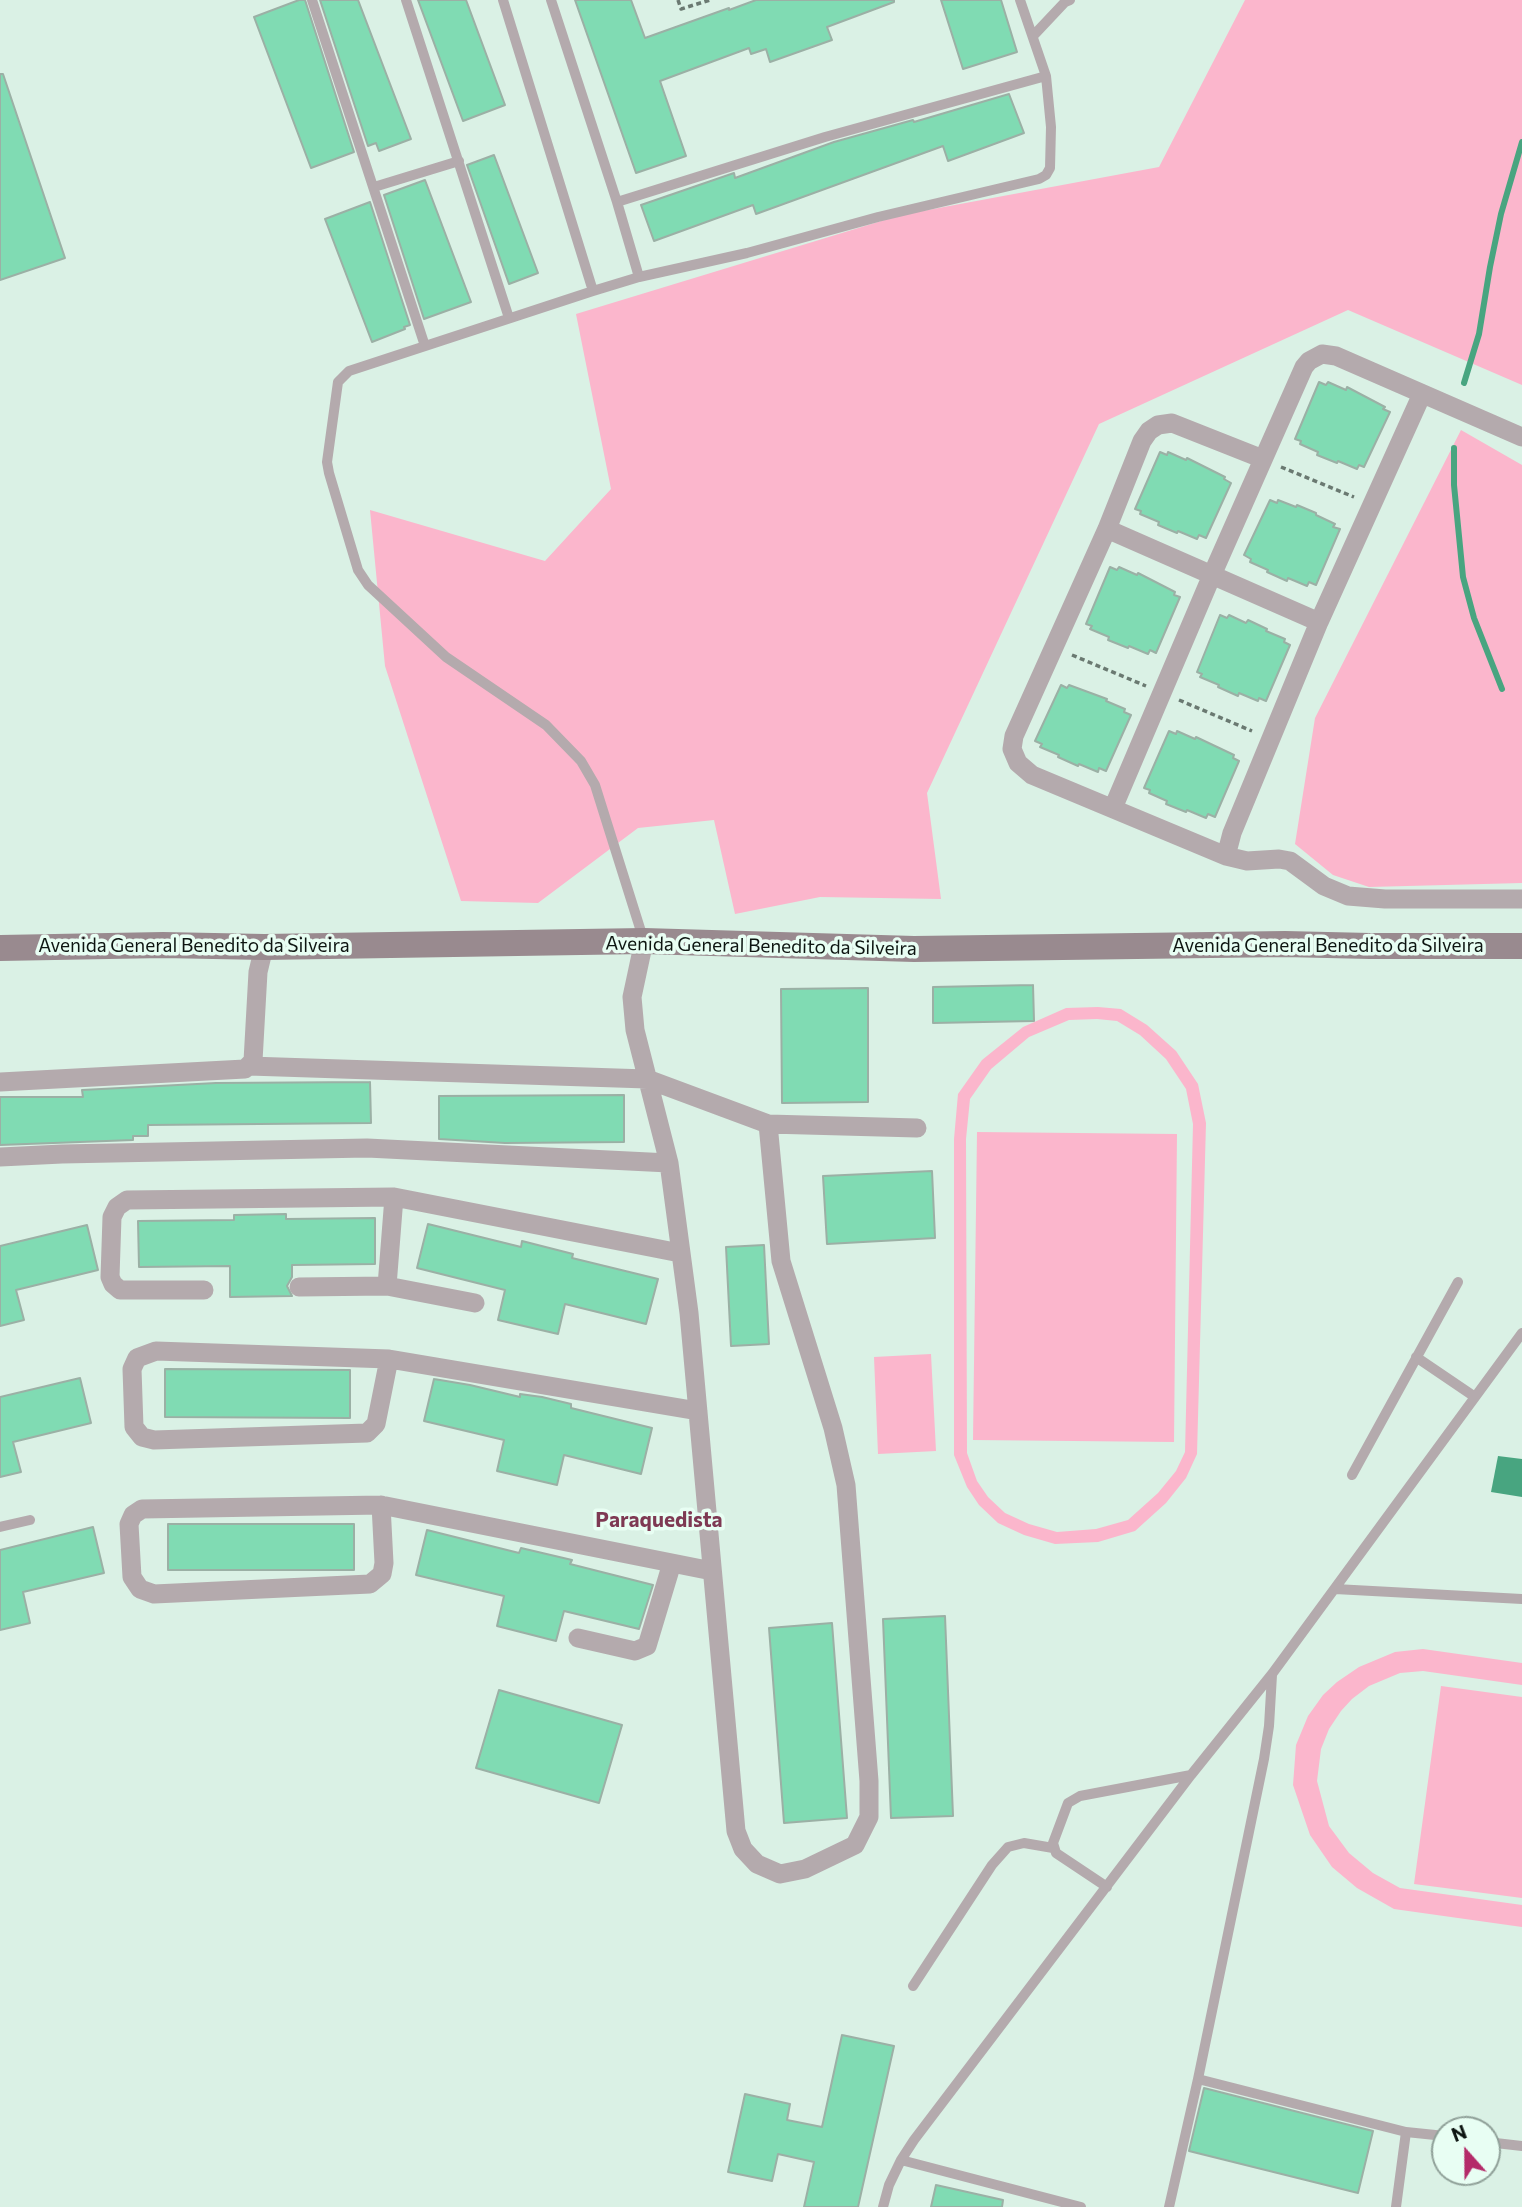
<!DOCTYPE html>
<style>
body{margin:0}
#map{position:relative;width:1522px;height:2207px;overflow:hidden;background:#daf1e5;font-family:Commissioner,sans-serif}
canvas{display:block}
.north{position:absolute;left:1431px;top:2116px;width:70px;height:70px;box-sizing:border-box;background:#e8fef3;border:2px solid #90a199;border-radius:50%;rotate:339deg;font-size:19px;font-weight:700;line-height:28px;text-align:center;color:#0d1511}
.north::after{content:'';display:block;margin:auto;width:24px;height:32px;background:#b42b69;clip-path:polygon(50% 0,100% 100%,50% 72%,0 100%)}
</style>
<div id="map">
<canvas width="1522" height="2207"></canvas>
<div class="north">N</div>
</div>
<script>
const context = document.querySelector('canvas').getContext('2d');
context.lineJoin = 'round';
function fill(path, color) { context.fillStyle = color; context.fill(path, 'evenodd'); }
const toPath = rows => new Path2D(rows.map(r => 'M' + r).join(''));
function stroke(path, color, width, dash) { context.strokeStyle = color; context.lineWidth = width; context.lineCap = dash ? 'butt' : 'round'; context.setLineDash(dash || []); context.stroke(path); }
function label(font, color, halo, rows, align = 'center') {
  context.font = font + ' Commissioner,sans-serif'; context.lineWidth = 7; context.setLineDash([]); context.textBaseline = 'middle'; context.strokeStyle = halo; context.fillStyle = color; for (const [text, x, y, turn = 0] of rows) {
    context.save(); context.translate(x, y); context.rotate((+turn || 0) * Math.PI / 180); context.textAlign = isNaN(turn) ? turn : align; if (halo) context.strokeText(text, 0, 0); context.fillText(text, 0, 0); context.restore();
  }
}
const green = toPath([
 [1245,0,1522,0,1522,385,1348,310,1099,424,927,793,941,899,820,897,735,914,714,820,638,828,538,903,461,901,385,666,370,510,545,561,611,489,576,314,901,215,1159,167],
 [1461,430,1522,465,1522,883,1369,887,1333,875,1295,844,1315,718],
 [1098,1007,1121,1009,1147,1025,1176,1051,1198,1084,1206,1123,1197,1454,1186,1478,1166,1503,1135,1531,1098,1542,1055,1544,1024,1535,998,1523,979,1505,967,1487,954,1455,954,1139,958,1094,982,1060,1023,1027,1066,1008],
 [1097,1019,1117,1021,1140,1035,1166,1059,1186,1089,1193,1124,1185,1452,1176,1471,1158,1493,1128,1520,1096,1529,1057,1532,1029,1524,1005,1513,988,1497,977,1481,967,1453,966,1139,970,1099,991,1069,1029,1037,1069,1020],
 [977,1132,1177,1134,1174,1442,973,1440],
 [931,1354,936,1451,878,1454,874,1357],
 [1423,1649,1522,1663,1522,1685,1423,1671,1400,1673,1369,1686,1352,1699,1341,1711,1329,1729,1321,1749,1317,1781,1329,1826,1349,1853,1373,1873,1400,1888,1522,1905,1522,1927,1394,1909,1357,1888,1332,1867,1310,1835,1293,1785,1296,1745,1308,1716,1323,1695,1337,1682,1359,1667,1395,1652],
 [1441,1686,1522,1697,1522,1898,1414,1884]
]);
const water = toPath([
 [1498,1456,1522,1459,1522,1497,1491,1492]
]);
const stream = toPath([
 [1464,383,1479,334,1490,267,1501,214,1522,142],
 [1454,448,1454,485,1463,577,1474,618,1502,689]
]);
const building = toPath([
 [299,0,305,0,354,152,311,168,254,17,299,0],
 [320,0,358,0,411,139,379,151,376,143,368,146,320,0],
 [418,0,466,0,505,105,463,121,418,0],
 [575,0,631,0,645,38,729,8,729,10,756,0,894,0,894,2,827,27,832,40,770,62,766,49,751,54,749,48,660,81,686,156,636,173,575,0],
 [941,0,1001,0,1017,52,963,69,941,0],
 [0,74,3,74,65,258,0,280,0,74],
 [1009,94,1024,133,948,161,943,146,756,214,753,205,654,241,641,205,734,173,735,178,834,142,913,120,914,122,1009,94],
 [494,155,538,273,509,284,467,165,494,155],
 [425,180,471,302,424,319,384,195,425,180],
 [370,202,410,325,404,327,405,329,372,342,325,219,370,202],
 [1319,382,1326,385,1328,382,1346,390,1347,387,1385,407,1383,409,1390,412,1364,467,1359,465,1357,469,1338,461,1337,463,1317,455,1318,452,1300,444,1301,441,1295,439,1319,382],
 [1160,452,1167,455,1168,452,1186,460,1187,458,1225,477,1224,479,1231,483,1206,538,1199,535,1197,539,1178,531,1177,533,1158,525,1159,522,1140,514,1141,511,1135,509,1160,452],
 [1270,500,1277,503,1278,500,1296,507,1297,505,1316,513,1316,515,1335,524,1333,527,1340,529,1316,585,1309,582,1307,586,1288,578,1287,581,1267,572,1268,570,1250,562,1251,559,1244,555,1270,500],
 [1110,567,1117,570,1119,567,1137,575,1138,573,1175,592,1174,595,1180,597,1156,653,1150,650,1148,654,1129,646,1128,648,1108,640,1109,637,1090,629,1092,626,1086,624,1110,567],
 [1220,615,1227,618,1229,615,1246,623,1248,620,1267,629,1266,631,1285,639,1284,642,1290,645,1266,701,1259,698,1258,701,1239,693,1238,696,1218,687,1219,685,1200,677,1202,674,1197,672,1220,615],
 [1061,685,1067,688,1069,685,1107,699,1106,701,1125,709,1124,712,1131,715,1106,771,1099,768,1098,772,1079,764,1078,766,1058,757,1059,755,1040,747,1042,744,1035,741,1061,685],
 [1169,731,1176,734,1177,731,1195,739,1196,737,1234,755,1233,758,1239,761,1215,817,1208,814,1206,818,1187,810,1186,812,1166,804,1167,801,1149,793,1150,790,1144,788,1169,731],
 [1033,985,1034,1021,933,1023,933,987,1033,985],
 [868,988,868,1102,782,1103,781,989,868,988],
 [370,1082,371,1123,148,1125,148,1136,133,1136,133,1140,0,1145,0,1097,83,1097,82,1090,216,1083,370,1082],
 [624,1095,624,1142,505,1143,439,1139,439,1096,624,1095],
 [932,1171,935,1238,827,1244,823,1176,932,1171],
 [286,1214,286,1219,375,1218,375,1264,292,1265,292,1277,287,1286,292,1296,230,1297,230,1266,139,1267,138,1221,234,1220,234,1215,286,1214],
 [428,1224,521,1247,522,1241,573,1254,572,1258,658,1279,646,1324,565,1304,558,1334,498,1320,505,1290,417,1268,428,1224],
 [87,1225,98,1270,16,1290,24,1320,0,1326,0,1246,87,1225],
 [764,1245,769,1344,731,1346,726,1247,764,1245],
 [165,1369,350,1370,350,1418,165,1417,165,1369],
 [80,1378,91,1423,13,1442,21,1472,0,1477,0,1397,80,1378],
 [434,1379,470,1385,520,1397,520,1394,542,1397,571,1404,571,1408,652,1428,641,1474,564,1455,557,1485,497,1471,504,1440,424,1421,434,1379],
 [168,1524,354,1524,354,1570,168,1570,168,1524],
 [93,1527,104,1573,23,1592,30,1623,0,1630,0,1550,93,1527],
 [427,1530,519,1553,521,1548,572,1560,570,1564,653,1585,639,1629,564,1611,556,1641,497,1626,504,1596,416,1575,427,1530],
 [945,1616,953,1816,891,1818,883,1619,945,1616],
 [832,1623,847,1818,784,1823,769,1628,832,1623],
 [499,1690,622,1725,599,1803,476,1768,499,1690],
 [842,2035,894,2046,858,2207,804,2207,814,2162,778,2154,772,2181,728,2172,745,2094,790,2104,787,2120,822,2127,842,2035],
 [1204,2088,1373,2131,1358,2193,1189,2151,1204,2088],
 [936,2185,1003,2200,1002,2207,931,2207,936,2185]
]);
const path = toPath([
 [678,0,681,9,710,0],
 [1281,467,1354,497],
 [1072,655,1146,686],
 [1179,700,1252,731]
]);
const service = toPath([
 [312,0,425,346],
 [406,0,509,318],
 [503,0,593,291],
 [551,0,617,202,639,277],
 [1033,36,1065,2,1070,0],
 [374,187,459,161],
 [617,202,825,137,1046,76,1020,0],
 [644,941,595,785,581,761,546,725,446,657,368,585,358,570,329,473,327,462,338,382,349,371,593,291,639,277,747,253,878,217,1039,179,1046,175,1050,168,1051,127,1046,76],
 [1416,1357,1475,1397],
 [1352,1475,1458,1282],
 [0,1527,30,1520],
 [1335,1589,1522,1599],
 [1107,1887,1056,1853,1053,1843,1068,1803,1080,1796,1191,1775],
 [913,1986,992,1865,1008,1847,1024,1843,1053,1848],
 [1198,2079,1406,2132,1396,2207],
 [1406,2132,1445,2136],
 [1487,2142,1522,2146],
 [901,2160,1081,2207],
 [883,2207,889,2185,901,2160,914,2140,1191,1775,1272,1674,1522,1333],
 [1169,2207,1198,2079,1264,1759,1269,1726,1272,1675]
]);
const minor = toPath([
 [1263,459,1172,423,1158,425,1149,431,1142,441,1107,529,1014,736,1012,749,1018,763,1032,775,1226,856,1247,861,1279,859,1290,861,1324,886,1348,896,1385,899,1522,899],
 [1107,529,1319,622],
 [1113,808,1212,575,1304,367,1309,361,1322,354,1336,356,1522,437],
 [1226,856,1232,833,1319,622,1422,394],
 [644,941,632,997,635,1030,669,1163,689,1313,736,1831,743,1849,757,1864,780,1874,805,1869,855,1845,869,1817,869,1781,846,1485,833,1428,781,1261,768,1124],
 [249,1066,647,1079,768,1124,917,1128],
 [0,1082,245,1069,253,1061,258,972,264,947],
 [0,1157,62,1154,367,1148,669,1163],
 [387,1286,394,1197],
 [299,1287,387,1286,475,1303],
 [204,1290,120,1290,113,1284,110,1277,112,1217,117,1207,127,1200,394,1197,680,1253],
 [389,1359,376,1424,367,1433,154,1440,142,1437,134,1427,132,1369,137,1358,156,1351,389,1359,698,1411],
 [381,1505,384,1563,382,1574,370,1584,154,1594,140,1589,132,1577,129,1524,133,1515,142,1509,381,1505,712,1571],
 [578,1638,635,1651,647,1646,672,1563]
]);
const secondary = toPath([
 [0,948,163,945,264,947,644,941,914,949,1285,944,1370,946,1522,946]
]);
const streetNames = [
 ["Avenida General Benedito da Silveira",194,946],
 ["Avenida General Benedito da Silveira",761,946,1],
 ["Avenida General Benedito da Silveira",1328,946]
];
const neighbourhoodNames = [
 ["Paraquedista",659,1520]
];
fill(green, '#fbb6cc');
fill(water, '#48a580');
stroke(stream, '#48a580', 6);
fill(building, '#80dbb3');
stroke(building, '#9bb0a5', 2);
stroke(path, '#6a7971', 3.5, [5, 3.5]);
stroke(service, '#b4aaad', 10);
stroke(minor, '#b4aaad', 19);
stroke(secondary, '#998a8f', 26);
label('19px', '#0d1511', '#e8fef3', streetNames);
label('bold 21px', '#7e3953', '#e8fef3', neighbourhoodNames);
</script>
